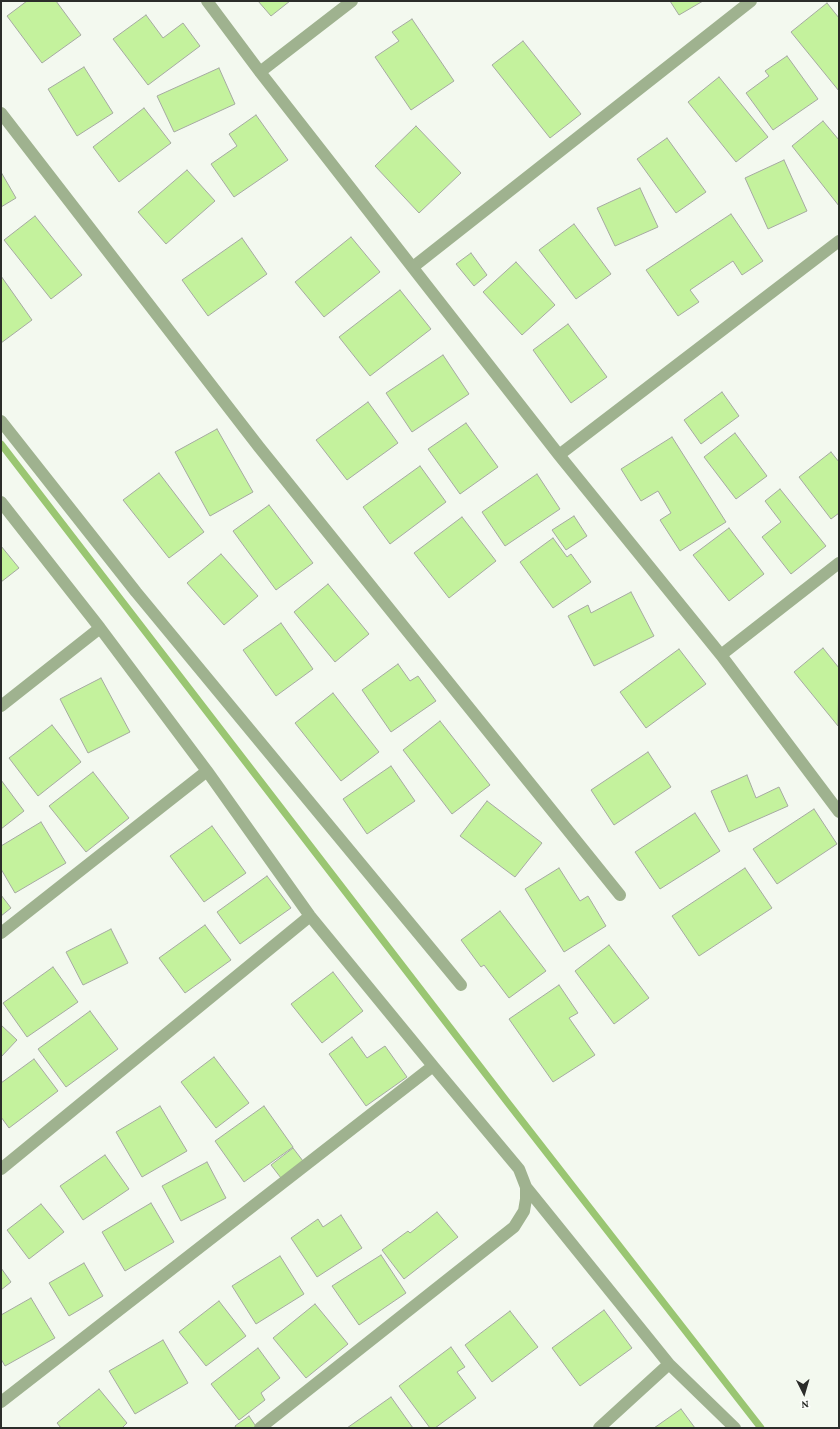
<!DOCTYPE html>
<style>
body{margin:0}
#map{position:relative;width:840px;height:1429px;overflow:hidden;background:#f3f9ef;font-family:"Crimson Pro",serif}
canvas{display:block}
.frame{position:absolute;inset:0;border:2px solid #2b2d2a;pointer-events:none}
.north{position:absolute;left:784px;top:1373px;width:40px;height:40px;-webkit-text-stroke:3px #fff;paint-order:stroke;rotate:175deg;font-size:11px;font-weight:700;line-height:16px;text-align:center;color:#2b2d2a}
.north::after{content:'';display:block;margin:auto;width:14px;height:18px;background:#2b2d2a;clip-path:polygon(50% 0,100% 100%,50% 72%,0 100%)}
</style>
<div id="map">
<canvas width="840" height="1429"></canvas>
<div class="frame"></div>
<div class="north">N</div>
</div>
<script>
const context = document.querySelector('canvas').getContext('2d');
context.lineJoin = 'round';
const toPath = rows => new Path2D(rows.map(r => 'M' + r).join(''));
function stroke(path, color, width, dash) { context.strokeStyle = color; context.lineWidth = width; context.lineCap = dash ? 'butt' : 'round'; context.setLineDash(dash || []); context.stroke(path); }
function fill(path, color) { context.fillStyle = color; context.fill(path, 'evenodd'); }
const stream = toPath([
 [1,444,508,1103,761,1428]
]);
const building = toPath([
 [27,1,56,1,81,35,42,63,7,16,27,1],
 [258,1,290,1,271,16,258,1],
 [670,1,703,1,679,15,670,1],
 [827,3,839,18,839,91,791,32,827,3],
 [146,15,163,38,183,23,200,46,148,85,113,39,146,15],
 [412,19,454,81,411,110,375,57,399,41,392,32,412,19],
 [523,41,581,114,550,138,492,65,523,41],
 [787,56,818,99,773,130,746,93,769,76,765,71,787,56],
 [84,67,113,113,77,136,48,89,84,67],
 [219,68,235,104,174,132,157,96,219,68],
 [719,77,768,137,736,162,688,102,719,77],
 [144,108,171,143,119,182,93,147,144,108],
 [256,115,288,160,234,197,211,164,237,146,229,134,256,115],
 [823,121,839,140,839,206,792,146,823,121],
 [416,126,461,173,419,213,375,166,416,126],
 [667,138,706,192,676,213,637,159,667,138],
 [784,160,807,211,768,229,745,178,784,160],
 [187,170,215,201,166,244,138,212,187,170],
 [1,172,16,198,1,207,1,172],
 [640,188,658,227,615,246,597,208,640,188],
 [731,214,763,261,742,275,733,261,690,290,699,302,678,316,646,270,731,214],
 [35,216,82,275,51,299,4,240,35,216],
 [574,224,611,274,576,299,539,250,574,224],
 [351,237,380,272,324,317,295,282,351,237],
 [242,238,267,274,208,316,182,280,242,238],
 [471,253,487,275,474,286,456,264,471,253],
 [516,262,555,305,522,335,483,292,516,262],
 [1,276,32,320,1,343,1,276],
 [400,290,431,329,370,376,339,337,400,290],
 [568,324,607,377,571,403,533,350,568,324],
 [443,355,469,394,412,432,386,393,443,355],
 [722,392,739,416,701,444,684,420,722,392],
 [368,402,398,443,347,480,316,440,368,402],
 [466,423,498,467,460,494,428,449,466,423],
 [217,429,253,492,210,516,175,452,217,429],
 [735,433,767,476,736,499,704,457,735,433],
 [672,437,726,522,680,551,660,520,671,513,658,491,641,501,621,469,672,437],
 [831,452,839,462,839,513,831,519,799,477,831,452],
 [420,466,446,502,390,544,363,507,420,466],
 [159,473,204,532,169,558,123,500,159,473],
 [537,474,560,509,505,546,482,512,537,474],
 [780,489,826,546,791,574,762,537,781,522,765,501,780,489],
 [269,505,313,563,276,590,233,531,269,505],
 [574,516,587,536,566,550,552,530,574,516],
 [462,517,496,561,449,598,414,553,462,517],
 [729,528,764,574,729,601,693,555,729,528],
 [553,538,567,557,571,554,591,582,553,608,520,562,553,538],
 [1,546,19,568,1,582,1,546],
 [221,554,258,596,224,625,187,583,221,554],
 [328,584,369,634,335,662,294,612,328,584],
 [631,592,654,636,594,666,568,616,588,605,591,613,631,592],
 [281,623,313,669,276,696,243,650,281,623],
 [823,648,839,668,838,726,794,672,823,648],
 [679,649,706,684,646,728,620,692,679,649],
 [398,664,410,681,418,676,436,701,391,732,362,690,398,664],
 [101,678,130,732,88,753,60,699,101,678],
 [333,693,379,752,341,781,295,723,333,693],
 [440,721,490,785,452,814,403,750,440,721],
 [52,725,81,762,38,796,9,758,52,725],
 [648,752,671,787,614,825,591,790,648,752],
 [391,766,415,801,367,834,343,799,391,766],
 [93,772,129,818,86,852,49,806,93,772],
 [747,775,756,798,779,787,788,806,729,832,711,791,747,775],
 [1,780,24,811,1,829,1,780],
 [487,801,542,843,515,877,460,836,487,801],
 [814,809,837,844,777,884,753,849,814,809],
 [695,813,720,851,660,889,635,852,695,813],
 [41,822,66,863,15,893,1,869,1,846,41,822],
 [212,826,246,873,204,902,170,856,212,826],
 [559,868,580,901,588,896,606,926,564,952,525,889,559,868],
 [745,868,772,908,699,956,672,916,745,868],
 [267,876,291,908,240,944,217,912,267,876],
 [1,895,11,908,1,916,1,895],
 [500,911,546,971,509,998,484,965,481,967,461,940,500,911],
 [205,925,231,960,185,993,159,958,205,925],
 [111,929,128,963,83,985,66,952,111,929],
 [609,945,649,998,614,1024,575,971,609,945],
 [53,967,78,1002,27,1037,3,1003,53,967],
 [333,972,363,1011,322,1043,291,1004,333,972],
 [559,985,578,1013,569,1018,595,1055,553,1082,509,1019,559,985],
 [90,1011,118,1049,66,1087,38,1049,90,1011],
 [1,1025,17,1040,1,1057,1,1025],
 [352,1037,367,1058,385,1046,407,1077,366,1106,329,1054,352,1037],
 [214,1057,249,1103,216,1128,181,1082,214,1057],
 [34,1059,58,1091,9,1128,1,1117,1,1083,34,1059],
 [160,1106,187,1151,142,1177,116,1132,160,1106],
 [264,1106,293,1147,244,1182,215,1141,264,1106],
 [293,1148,303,1161,281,1178,271,1165,293,1148],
 [105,1155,129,1189,83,1220,60,1186,105,1155],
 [207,1162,226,1198,181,1221,162,1186,207,1162],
 [151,1203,174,1242,125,1271,102,1232,151,1203],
 [41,1204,64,1232,29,1259,7,1230,41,1204],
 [437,1212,458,1237,404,1279,382,1250,408,1231,410,1233,437,1212],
 [341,1215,362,1248,317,1277,291,1238,318,1219,323,1227,341,1215],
 [381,1255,406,1293,359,1325,332,1286,381,1255],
 [280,1256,304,1294,256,1324,232,1286,280,1256],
 [84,1263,103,1296,69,1316,49,1283,84,1263],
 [1,1268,11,1282,1,1290,1,1268],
 [31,1298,55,1338,5,1366,1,1359,1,1315,31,1298],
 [219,1301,246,1336,206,1366,179,1332,219,1301],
 [315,1304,348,1344,306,1378,273,1338,315,1304],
 [604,1310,632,1348,580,1386,552,1348,604,1310],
 [510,1311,538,1347,492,1382,465,1345,510,1311],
 [163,1340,188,1383,135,1414,109,1371,163,1340],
 [451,1347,465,1367,457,1372,476,1398,435,1428,430,1428,399,1386,451,1347],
 [258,1348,280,1378,261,1393,265,1400,239,1420,211,1384,258,1348],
 [99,1389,127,1423,122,1428,61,1428,57,1423,99,1389],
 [391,1397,413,1428,347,1428,391,1397],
 [681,1409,695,1428,654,1428,681,1409],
 [249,1416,257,1428,236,1428,235,1426,249,1416]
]);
const minor = toPath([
 [207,1,260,72,559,455,721,655,839,812],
 [260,72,352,1],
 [1,113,259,447,620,895],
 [413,267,751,1],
 [1,421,136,592,461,985],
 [559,455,839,241],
 [1,502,100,628,207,771,310,916,433,1066,1,1402],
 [721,655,839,563],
 [1,706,100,628],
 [1,933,207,771],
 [1,1169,310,916],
 [526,1187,669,1364,735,1428],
 [260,1428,514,1227,524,1211,526,1199,526,1187,519,1169,433,1066],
 [599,1428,669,1364]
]);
stroke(stream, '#9ac672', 7);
fill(building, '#c4f29d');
stroke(building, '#a5aaa1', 1);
stroke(minor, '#9fb28f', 12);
</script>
